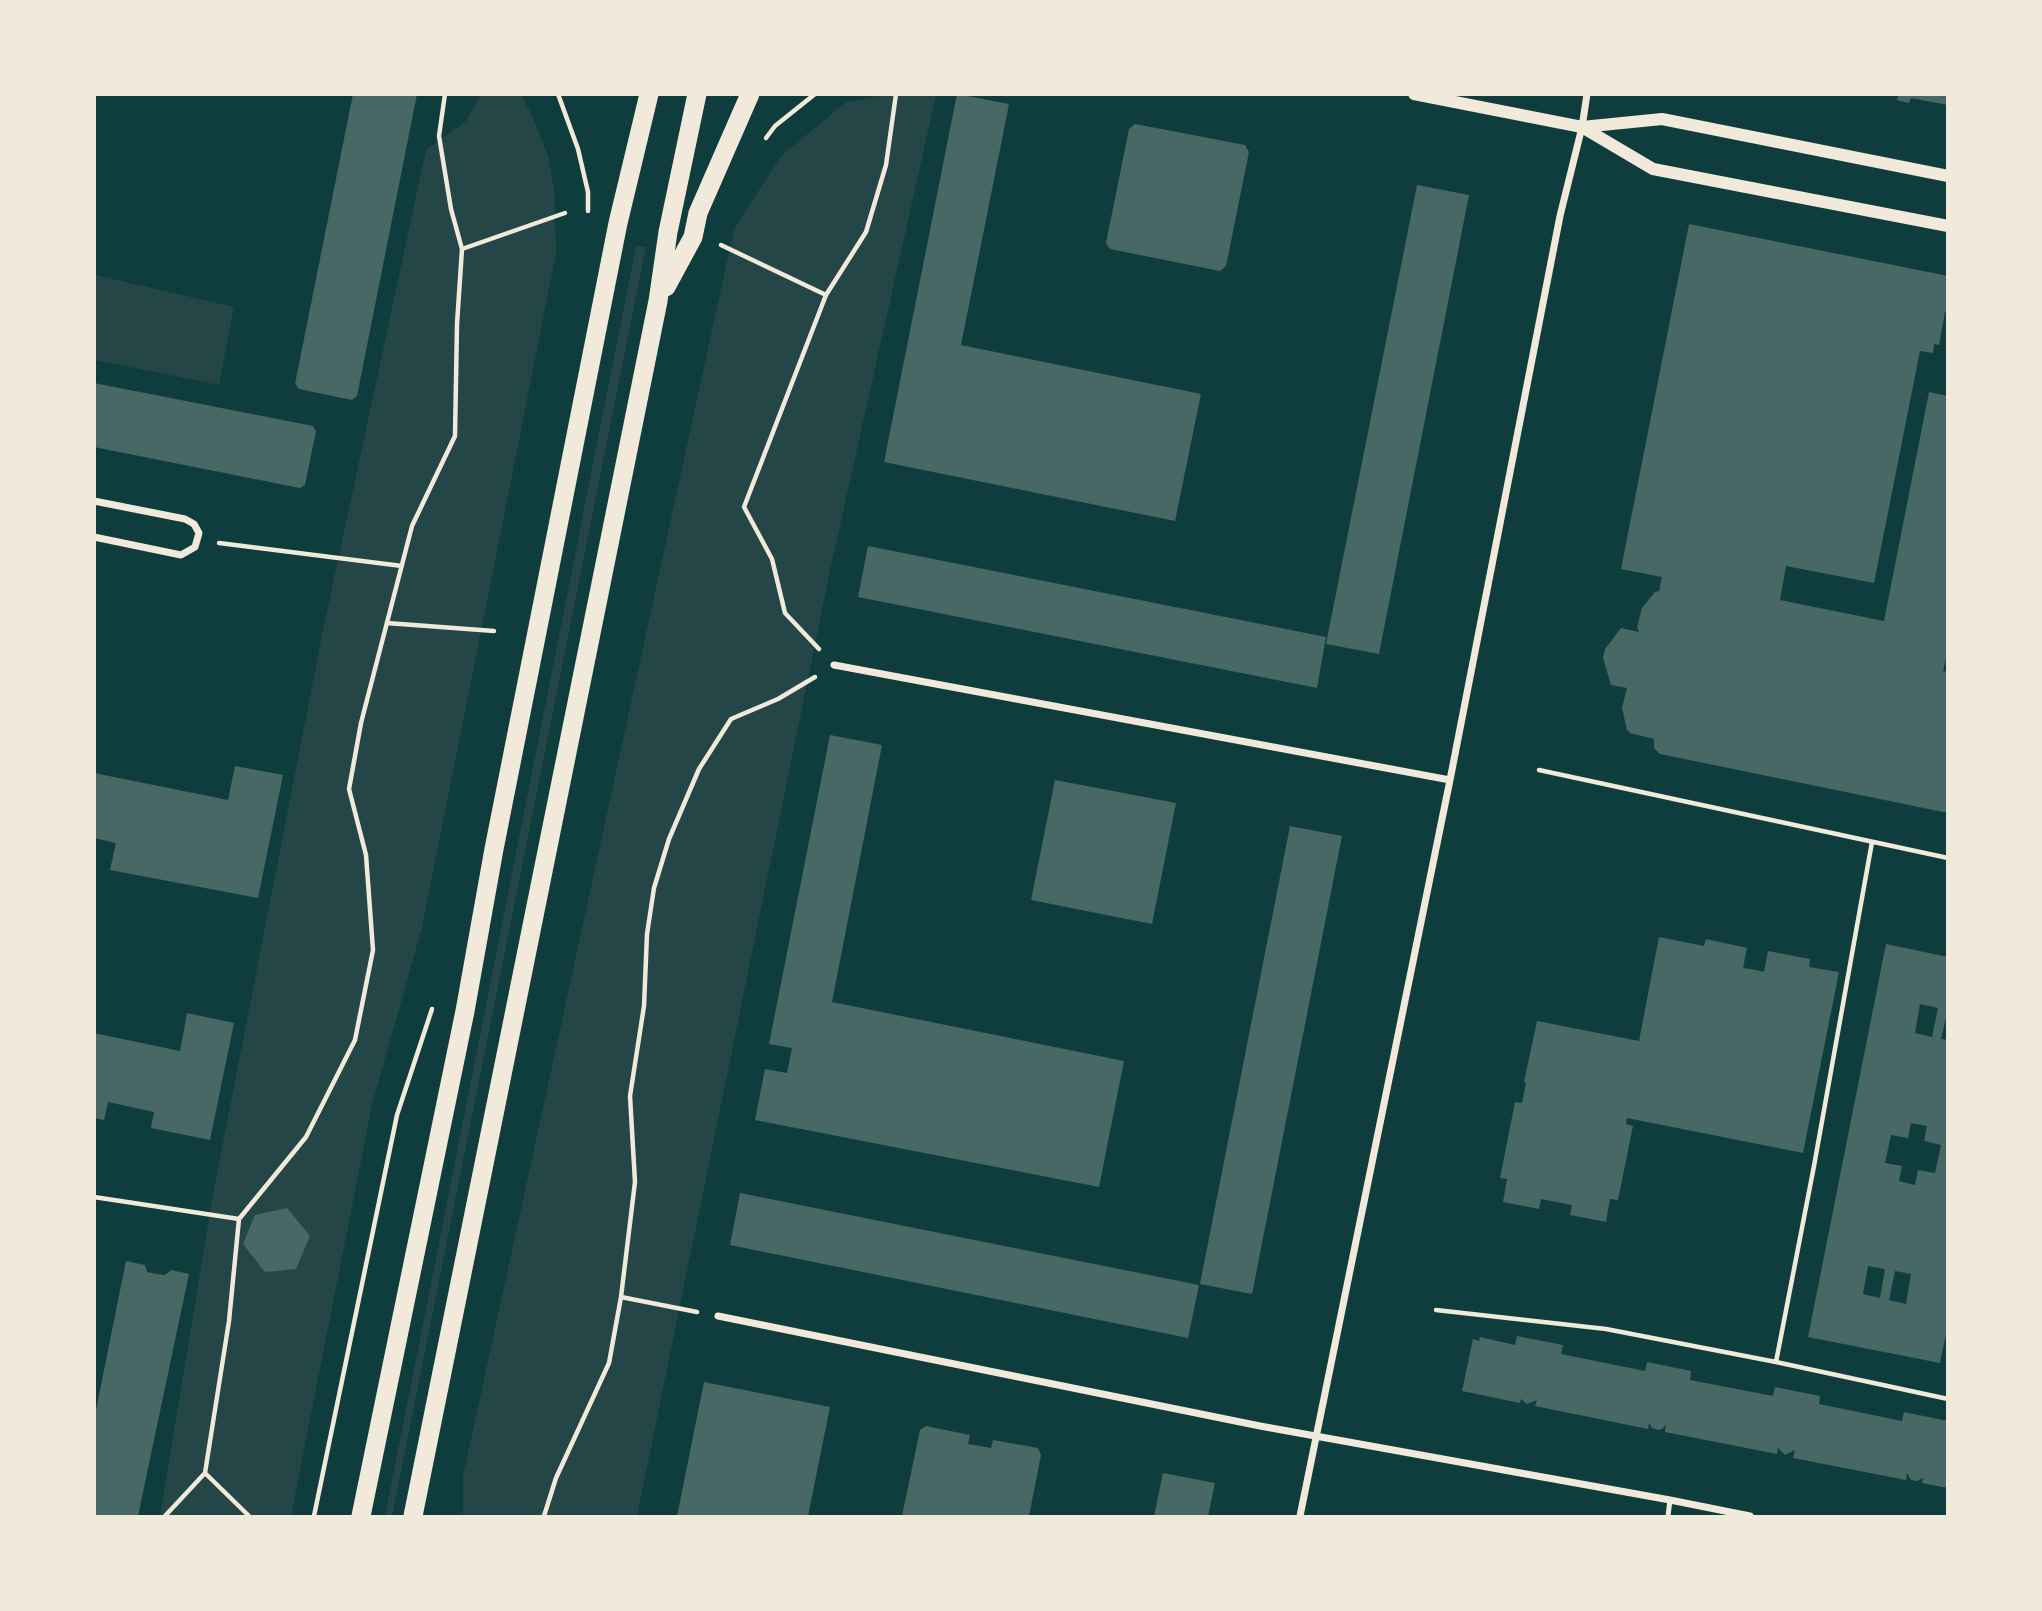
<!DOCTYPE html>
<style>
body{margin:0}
#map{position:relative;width:2042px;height:1611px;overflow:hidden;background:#0f3d3e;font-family:Overpass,sans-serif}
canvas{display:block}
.frame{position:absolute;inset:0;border:96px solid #f1e9da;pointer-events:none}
</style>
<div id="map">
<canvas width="2042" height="1611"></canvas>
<div class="frame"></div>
</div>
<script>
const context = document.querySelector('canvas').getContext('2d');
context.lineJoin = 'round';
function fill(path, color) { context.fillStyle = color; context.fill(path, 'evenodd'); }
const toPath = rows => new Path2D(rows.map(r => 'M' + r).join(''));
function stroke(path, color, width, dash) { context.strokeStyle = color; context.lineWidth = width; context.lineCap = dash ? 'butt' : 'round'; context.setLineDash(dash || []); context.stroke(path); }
const green = toPath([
 [481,95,521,95,532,115,548,156,554,189,556,254,422,927,372,1105,291,1516,160,1516,213,1194,323,630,426,150,466,121],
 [882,95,936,95,831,566,637,1516,463,1516,463,1476,734,229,781,156,845,103],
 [636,246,646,247,392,1516,385,1516],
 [95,275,234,307,219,385,95,360]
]);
const building = toPath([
 [353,94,417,94,357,396,352,400,299,389,295,384],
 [957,94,1009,104,961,345,1201,394,1175,521,884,462],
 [1898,94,1948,94,1948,105,1911,98,1909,103,1897,100],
 [1135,124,1245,145,1249,152,1226,266,1220,271,1110,249,1106,243,1129,129],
 [1417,185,1469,195,1379,654,1326,644],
 [1689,224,1948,276,1948,312,1945,312,1939,345,1934,344,1933,353,1920,351,1874,583,1786,566,1780,600,1884,621,1929,392,1948,396,1948,651,1943,671,1948,672,1948,813,1660,754,1654,748,1654,739,1630,733,1627,730,1622,708,1627,688,1611,685,1603,658,1605,649,1621,628,1639,632,1637,627,1642,608,1655,592,1659,591,1662,577,1621,569],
 [94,383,313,426,316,431,305,485,300,488,94,447],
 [868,546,1326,637,1317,688,858,597],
 [830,735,882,745,832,1002,1124,1061,1099,1187,755,1120,765,1069,787,1073,792,1048,769,1044],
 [235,766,283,775,258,898,110,870,116,843,94,838,94,773,228,800],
 [1055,780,1176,803,1152,924,1031,900],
 [1290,826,1342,836,1252,1294,1200,1284],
 [1659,937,1704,946,1706,939,1747,948,1743,968,1756,970,1764,972,1768,951,1810,959,1809,967,1839,972,1803,1153,1627,1118,1626,1124,1633,1126,1618,1200,1610,1199,1606,1222,1570,1215,1572,1205,1541,1199,1539,1209,1503,1202,1507,1179,1500,1178,1515,1102,1522,1103,1526,1083,1524,1082,1537,1021,1639,1041],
 [1886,944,1948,957,1948,1010,1941,1039,1948,1040,1948,1325,1940,1363,1808,1337],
 [1920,1004,1938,1008,1932,1037,1915,1033],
 [1911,1123,1927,1126,1924,1141,1941,1145,1935,1173,1918,1170,1915,1185,1899,1181,1902,1166,1885,1163,1891,1135,1908,1138],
 [1868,1266,1885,1269,1880,1298,1863,1294],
 [1895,1271,1911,1274,1906,1304,1889,1300],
 [187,1013,234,1023,210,1140,151,1128,154,1112,108,1102,104,1120,94,1118,94,1033,180,1051],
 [740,1193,1199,1285,1188,1338,730,1245],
 [287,1208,310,1236,296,1269,265,1272,243,1244,255,1215],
 [126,1261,145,1265,147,1272,157,1274,165,1275,171,1270,189,1274,138,1516,94,1516,94,1420],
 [1517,1336,1563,1345,1561,1354,1645,1371,1647,1362,1691,1371,1690,1380,1773,1396,1775,1387,1820,1396,1819,1404,1902,1421,1904,1412,1948,1421,1948,1488,1922,1483,1923,1478,1917,1481,1911,1480,1907,1473,1906,1480,1793,1458,1795,1450,1785,1455,1778,1448,1777,1454,1665,1432,1666,1424,1662,1429,1658,1430,1652,1428,1649,1423,1648,1429,1535,1406,1537,1400,1527,1404,1521,1399,1520,1403,1462,1391,1473,1339,1479,1341,1480,1337,1515,1345],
 [704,1382,830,1407,808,1516,677,1516],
 [926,1426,970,1435,968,1444,980,1446,991,1448,993,1440,1038,1448,1041,1455,1029,1516,902,1516,920,1430],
 [1163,1473,1215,1483,1208,1516,1154,1516]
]);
const path = toPath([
 [558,94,578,149,588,192,588,211],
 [766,138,775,126,815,94],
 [721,245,826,295,866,232,886,165,896,94],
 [462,249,565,213],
 [219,543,402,566],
 [387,623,494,631],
 [819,649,785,613,772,559,744,507,826,295],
 [1539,770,1948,858],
 [94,1197,239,1219],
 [621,1297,697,1312],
 [1436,1310,1606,1329,1776,1362,1948,1399],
 [1776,1362,1814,1166,1872,842],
 [205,1473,249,1516],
 [165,1516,205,1473,229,1321,239,1219,306,1137,355,1040,373,950,366,855,349,789,361,723,412,526,455,436,457,324,462,249,451,209,439,136,445,94],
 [314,1516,397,1115,432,1009],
 [544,1516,556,1478,609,1363,621,1297,635,1182,630,1096,644,1006,647,934,654,888,669,839,699,769,731,719,778,699,815,677]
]);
const service = toPath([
 [1668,1516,1670,1500]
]);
const minor = toPath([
 [94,501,185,519,194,524,199,533,195,547,181,555,94,537],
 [834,665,1450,780],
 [718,1316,1260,1426,1670,1500,1750,1516],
 [1300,1516,1450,780,1560,216,1582,127,1587,94]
]);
const tertiary = toPath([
 [1414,94,1582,127,1662,119,1948,176],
 [1582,127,1653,169,1948,226]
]);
const trunk = toPath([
 [666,287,693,237,698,213,750,94],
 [361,1516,465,1011,494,849,618,223,649,94],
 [413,1516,658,301,668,232,697,94]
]);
fill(green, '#244646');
fill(building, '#486865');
stroke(path, '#f1e9da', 4.5);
stroke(service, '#f1e9da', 5);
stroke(minor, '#f1e9da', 7);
stroke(tertiary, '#f1e9da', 12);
stroke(trunk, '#f1e9da', 19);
</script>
